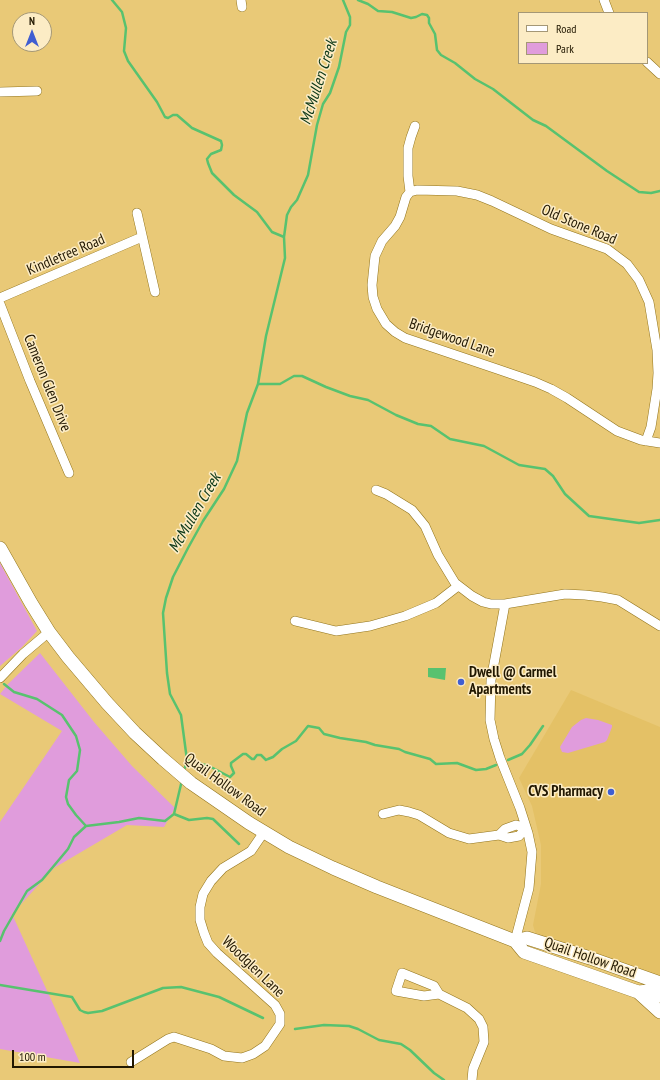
<!DOCTYPE html>
<style>
body{margin:0}
#map{position:relative;width:660px;height:1080px;overflow:hidden;background:#e9c977;font-family:"PT Sans Narrow",sans-serif}
canvas{display:block}
.legend{position:absolute;left:518px;top:12px;width:130px;height:52px;box-sizing:border-box;background:#fcecc5;border:1px solid #a49776;margin:0;padding:5px 7px;list-style:none;font-size:12px;color:#211700}
.legend li{display:flex;align-items:center;gap:8px;height:20px}
.legend b{width:20px;border:1px solid #a49776}
.north{position:absolute;left:12px;top:12px;width:40px;height:40px;box-sizing:border-box;background:#fcecc5;border:1px solid #a49776;border-radius:50%;rotate:0deg;font-size:11px;font-weight:700;line-height:16px;text-align:center;color:#211700}
.north::after{content:'';display:block;margin:auto;width:14px;height:18px;background:#405ed1;clip-path:polygon(50% 0,100% 100%,50% 72%,0 100%)}
.scale{position:absolute;left:12px;top:1050px;width:122px;height:18px;box-sizing:border-box;border:2px solid #211700;border-top:0;padding-left:5px;font-size:12px;line-height:14px;white-space:nowrap;color:#211700;-webkit-text-stroke:3px #fcecc5;paint-order:stroke}
</style>
<div id="map">
<canvas width="660" height="1080"></canvas>
<ul class="legend">
<li><b style="height:5px;background:#fff"></b>Road</li>
<li><b style="height:11px;background:#e09cdc"></b>Park</li>
</ul>
<div class="north">N</div>
<div class="scale">100 m</div>
</div>
<script>
const context = document.querySelector('canvas').getContext('2d');
context.lineJoin = 'round';
function fill(path, color) { context.fillStyle = color; context.fill(path, 'evenodd'); }
const toPath = rows => new Path2D(rows.map(r => 'M' + r).join(''));
function stroke(path, color, width, dash) { context.strokeStyle = color; context.lineWidth = width; context.lineCap = dash ? 'butt' : 'round'; context.setLineDash(dash || []); context.stroke(path); }
function label(font, color, halo, rows, align = 'center') {
  context.font = font + ' "PT Sans Narrow",sans-serif'; context.lineWidth = 3; context.setLineDash([]); context.textBaseline = 'middle'; context.strokeStyle = halo; context.fillStyle = color; for (const [text, x, y, turn = 0] of rows) {
    context.save(); context.translate(x, y); context.rotate((+turn || 0) * Math.PI / 180); context.textAlign = isNaN(turn) ? turn : align; if (halo) context.strokeText(text, 0, 0); context.fillText(text, 0, 0); context.restore();
  }
}
const built = toPath([
 [571,690,660,727,660,976,539,935,535,932,533,925,541,884,541,845,532,806,519,778]
]);
const green = toPath([
 [0,563,37,631,22,647,0,666],
 [40,653,94,722,132,766,175,808,164,827,127,825,54,868,12,914,80,1063,0,1049,0,822,62,731,0,694,8,684],
 [586,718,598,720,612,725,612,727,607,740,605,742,568,753,562,752,560,747,572,727,581,720]
]);
const water = toPath([
 [428,668,446,668,445,680,428,677]
]);
const stream = toPath([
 [112,0,122,12,126,28,124,51,128,61,157,102,165,117,168,118,173,115,177,115,192,128,221,141,222,145,221,150,211,154,207,159,208,163,212,173,234,195,257,212,272,232,284,237],
 [358,0,368,4,378,11,392,12,411,18,416,17,422,14,427,15,429,18,429,23,435,34,437,50,441,55,455,63,475,79,493,89,533,120,546,126,607,171,639,192,651,193,660,191],
 [258,384,280,384,294,376,302,376,326,387,350,396,368,400,396,415,418,424,431,426,450,439,484,446,519,465,545,469,553,476,565,494,589,516,639,523,660,520],
 [4,684,14,692,37,699,62,715,76,736,80,750,77,771,69,780,66,797,68,804,76,815,86,826],
 [187,760,209,766,230,777,234,773,231,766,231,763,243,754,246,754,252,759,254,759,257,755,261,755,266,760,268,759,273,757,282,749,296,741,308,726,319,728,324,734,340,738,366,742,375,745,399,749,405,752,430,759,436,764,457,763,476,770,486,769,496,765],
 [508,760,522,754,530,745,543,726],
 [184,771,187,760,181,715,170,694,167,673,163,613,166,598,173,577,188,548,203,521,224,489,237,461,247,413,258,384,266,336,285,258,284,237,287,215,291,207,297,200,308,175,317,125,323,104,330,93,339,67,346,32,350,25,350,17,343,0],
 [174,814,189,820,207,818,213,819,239,844],
 [0,941,4,931,27,891,42,880,68,849,74,837,86,826,119,822,139,818,165,821,174,814,182,780],
 [0,985,72,997,80,1010,84,1012,88,1013,102,1011,163,988,181,987,219,997,263,1018],
 [295,1029,324,1025,349,1026,358,1029,379,1040,401,1044,410,1050,434,1073,444,1080]
]);
const street = toPath([
 [241,0,242,7],
 [604,0,609,13],
 [647,62,660,74],
 [0,92,37,91],
 [415,126,411,137,408,148,408,176,410,192,406,197,400,217,395,226,382,241,375,256,372,285,373,297,377,309,386,324,395,332,405,338,497,369,535,382,551,389,567,398,617,431,641,440,660,443],
 [410,192,417,190,457,191,477,195,492,201,551,229,607,249,627,264,639,280,649,302,657,350,658,373,657,389,651,427,646,441],
 [137,213,155,292],
 [0,298,142,237],
 [0,304,30,381,69,473],
 [376,490,386,494,412,510,425,526,438,555,455,583,472,596,483,602,491,604,505,604,565,594,585,595,602,597,618,600,660,626],
 [505,604,491,680,490,720,494,739,500,758,520,808,528,833,532,852,529,888,515,941],
 [295,621,336,631,370,626,405,616,436,603,458,586],
 [0,678,23,654,49,632],
 [383,814,399,810,409,812,419,815,449,833,469,839,499,835,508,838,519,836,526,828,516,825,505,829,499,835],
 [439,994,434,986,402,973,396,991,424,996,439,994,467,1008,479,1019,483,1027,484,1042,473,1069,472,1080],
 [131,1062,168,1039,174,1037,211,1049,224,1056,242,1058,253,1054,265,1046,280,1024,280,1014,275,1005,217,953,208,943,204,933,200,920,200,907,203,894,211,881,223,868,251,851,264,832]
]);
const secondary = toPath([
 [0,548,31,603,49,632,68,657,107,703,135,733,163,759,191,783,249,823,289,847,333,868,377,887,515,941,524,952,638,992,649,991,660,996],
 [515,941,527,938,590,958,660,983],
 [638,992,660,1012]
]);
const markers = [
 [461,682,4,"#405ed1"],
 [611,792,4,"#405ed1"]
];
const streetNames = [
 ["Old Stone Road",579,225,23],
 ["Kindletree Road",66,255,-23],
 ["Bridgewood Lane",452,338,19],
 ["Cameron Glen Drive",47,383,68],
 ["Quail Hollow Road",225,785,36],
 ["Quail Hollow Road",590,958,19],
 ["Woodglen Lane",253,967,44]
];
const poiNames = [
 ["Dwell @ Carmel",469,673],
 ["Apartments",469,690],
 ["CVS Pharmacy",603,792,"right"]
];
const waterNames = [
 ["McMullen Creek",319,82,-72],
 ["McMullen Creek",195,513,-60]
];
fill(built, '#e4c166');
fill(green, '#e09cdc');
fill(water, '#58c26f');
stroke(stream, '#58c26f', 2.5);
stroke(street, '#92741c', 10);
stroke(secondary, '#92741c', 14);
stroke(street, '#fff', 9);
stroke(secondary, '#fff', 13);
for (const [x, y, r, color] of markers) { const dot = new Path2D(); dot.arc(x, y, r, 0, 2 * Math.PI); context.fillStyle = color; context.fill(dot); stroke(dot, '#fcecc5', 1.5); }
label('15px', '#211700', '#fcecc5', streetNames);
label('bold 15px', '#211700', '#fcecc5', poiNames, 'left');
label('italic 16px', '#0a3616', '#fcecc5', waterNames);
</script>
